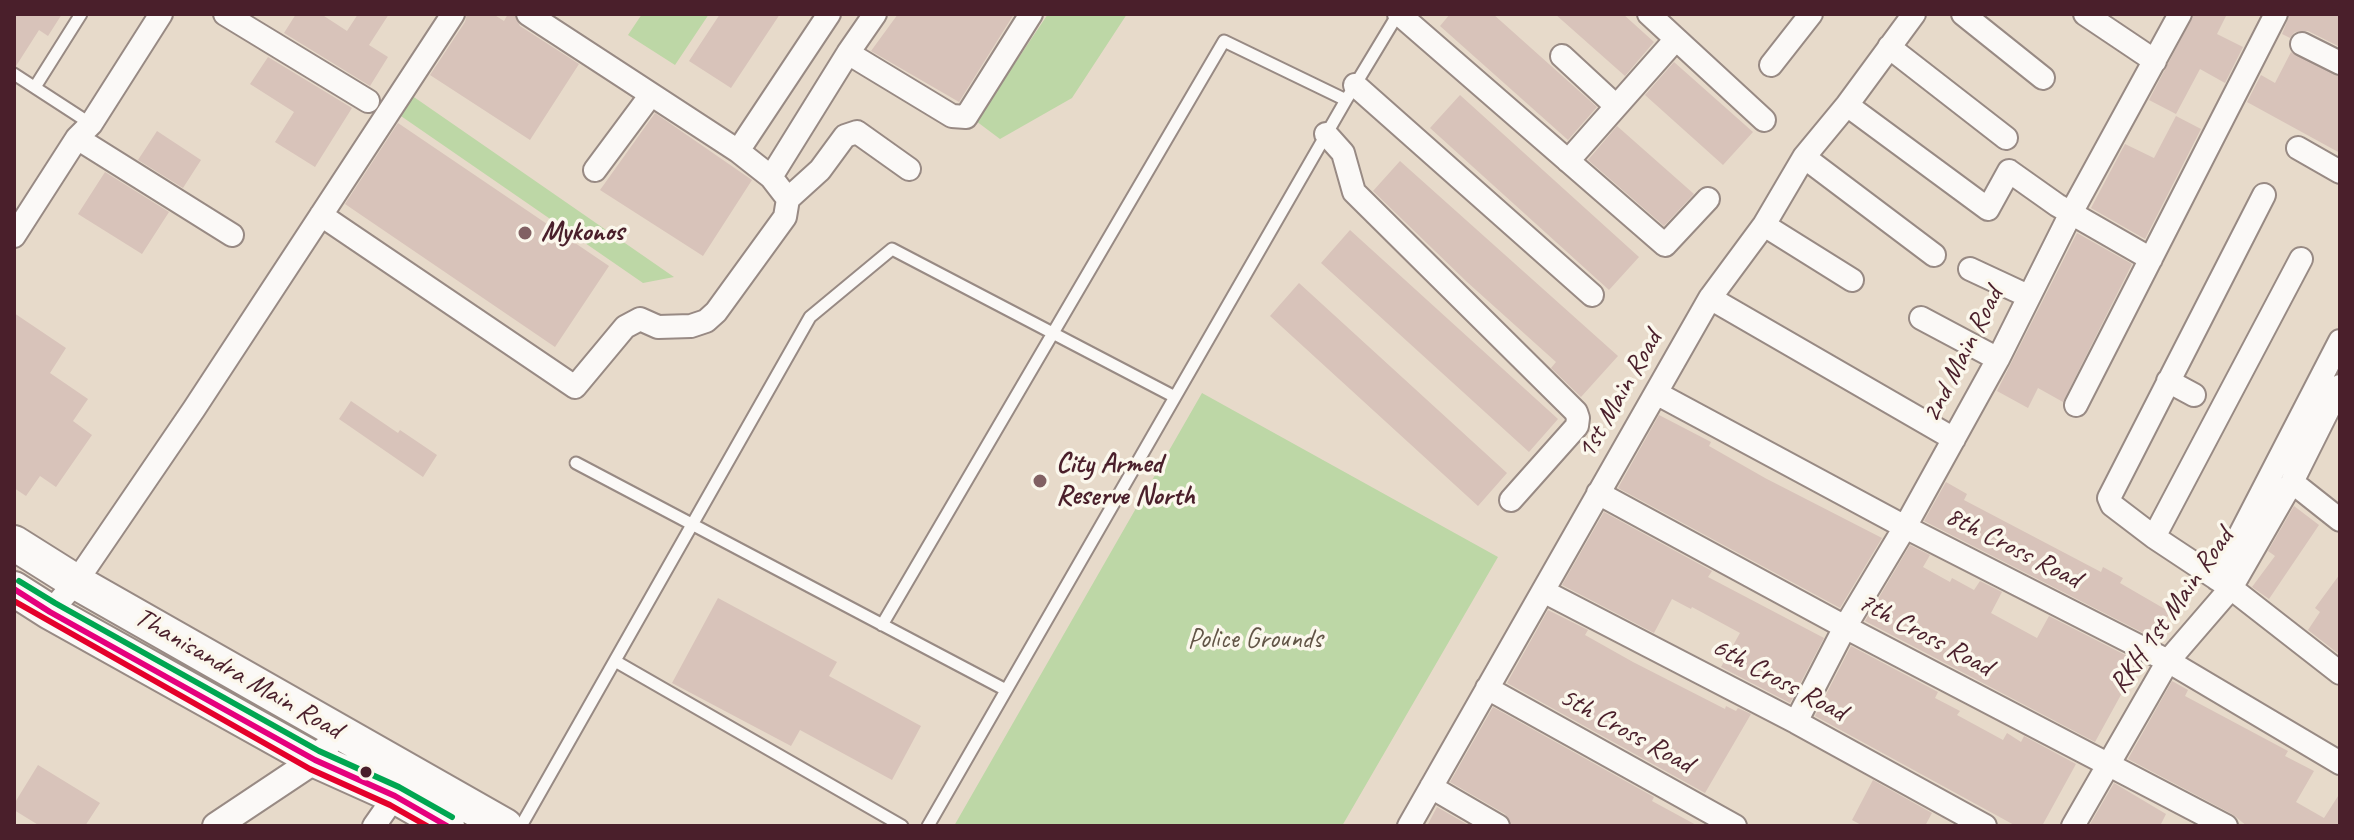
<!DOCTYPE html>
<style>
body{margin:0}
#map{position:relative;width:2354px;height:840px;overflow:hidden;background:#e7daca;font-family:Caveat,sans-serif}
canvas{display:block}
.frame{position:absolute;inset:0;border:16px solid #4a1f2b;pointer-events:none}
</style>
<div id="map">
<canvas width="2354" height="840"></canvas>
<div class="frame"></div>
</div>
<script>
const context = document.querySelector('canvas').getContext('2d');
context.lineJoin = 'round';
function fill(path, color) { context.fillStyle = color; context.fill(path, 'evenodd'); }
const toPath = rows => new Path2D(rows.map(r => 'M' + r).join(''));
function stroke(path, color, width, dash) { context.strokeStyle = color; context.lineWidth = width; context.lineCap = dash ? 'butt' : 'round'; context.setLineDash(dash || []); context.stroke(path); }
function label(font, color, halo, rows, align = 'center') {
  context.font = font + ' Caveat,sans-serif'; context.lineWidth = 7; context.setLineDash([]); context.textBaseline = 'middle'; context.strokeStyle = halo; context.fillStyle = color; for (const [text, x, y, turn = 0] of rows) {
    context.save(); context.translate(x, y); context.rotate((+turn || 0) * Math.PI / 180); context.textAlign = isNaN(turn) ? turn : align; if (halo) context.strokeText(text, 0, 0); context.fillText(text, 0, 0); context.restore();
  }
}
const green = toPath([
 [642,14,709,14,675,65,628,35],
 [1048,14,1127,14,1072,98,1000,139,976,121],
 [411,95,674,277,643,283,398,114],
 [1202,393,1498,557,1342,826,954,826]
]);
const building = toPath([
 [14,14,62,14,48,36,39,30,16,66],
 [296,14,321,14,347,31,358,14,389,14,369,45,388,57,370,86,284,33],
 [467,14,493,14,504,21,508,14,514,14,520,26,579,64,530,140,430,75,465,22],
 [720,14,780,14,731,88,689,61],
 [898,14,1014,14,959,102,871,51],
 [1450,14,1493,14,1597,107,1568,140,1440,26],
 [1555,14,1623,14,1654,42,1625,76],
 [2194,14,2227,14,2217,34,2243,47,2225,83,2200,69,2176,114,2149,100],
 [2290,14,2340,14,2340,47,2308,31,2295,32,2290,38,2282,34],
 [2291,52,2340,77,2340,153,2247,102,2261,75,2275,83],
 [268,57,352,108,315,167,275,142,294,112,250,84],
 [1674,62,1753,132,1723,165,1645,95],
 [1460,95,1639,257,1609,290,1430,128],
 [655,113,752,180,703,256,600,190],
 [2176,116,2201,129,2145,239,2091,208,2125,144,2154,158],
 [398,123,609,266,555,347,345,204],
 [1617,126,1694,194,1664,226,1588,160],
 [157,131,201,160,183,188,138,160],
 [1400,161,1618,356,1581,397,1551,368,1556,362,1467,282,1373,191],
 [105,172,169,212,142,254,78,214],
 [1350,230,1558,419,1529,452,1321,263],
 [2077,233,2132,264,2063,402,2038,388,2028,408,1997,391],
 [1299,283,1507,473,1478,506,1270,316],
 [14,313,66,348,50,373,88,399,73,421,92,435,56,487,40,476,26,496,14,488],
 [351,401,398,433,400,430,437,455,423,477,339,419],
 [1659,415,1711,442,1709,446,1765,478,1882,538,1840,608,1618,488],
 [1946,482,1967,494,1964,500,2101,572,2103,567,2123,578,2120,583,2170,612,2155,639,1924,521],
 [2294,506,2319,525,2269,599,2252,587,2275,556,2268,551],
 [1604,512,1712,571,1708,577,1824,638,1790,703,1721,667,1740,633,1692,607,1691,609,1672,599,1654,633,1562,585],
 [1910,545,1930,555,1923,567,1950,582,1952,578,1974,590,1980,581,2002,592,1991,613,2037,638,2049,616,2139,662,2095,742,1865,621],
 [2340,574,2340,655,2308,630,2320,612,2315,608],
 [718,598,837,662,829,676,921,726,892,780,800,730,791,746,672,683],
 [1548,610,1588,630,1585,635,1633,662,1725,709,1726,706,1736,711,1738,708,1751,714,1705,793,1507,683],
 [1851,646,1938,692,1935,698,1960,711,1957,715,2003,740,2007,733,2021,742,2024,736,2076,764,2042,826,2016,826,1815,716],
 [2172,681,2188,690,2185,696,2288,751,2285,756,2314,771,2296,802,2324,818,2340,793,2340,826,2247,826,2232,814,2128,759],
 [1493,707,1654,797,1652,801,1698,826,1512,826,1505,814,1450,782],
 [38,765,100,803,85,826,40,826,14,810,14,804],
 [1873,780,1932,813,1925,826,1863,826,1852,820],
 [2114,783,2166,814,2160,826,2089,826],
 [1437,807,1470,826,1427,826]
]);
const service = toPath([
 [14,74,91,124],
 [35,87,81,14],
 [576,463,1006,690],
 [882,625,1224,41,1346,100],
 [615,661,902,826],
 [521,826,810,317,892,249,1175,397],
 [928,826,1346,100,1398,14]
]);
const minor = toPath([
 [225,14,368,101],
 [1399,14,1665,245,1708,199],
 [1649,14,1764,120],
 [1963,14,2043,78],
 [2085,14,2155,61],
 [2302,44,2340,63],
 [1889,47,2006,138],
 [848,53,875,14],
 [1562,56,1616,106],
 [1771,65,1811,14],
 [1355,85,1592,295],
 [1847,105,1988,209,2009,171,2057,205,2151,259],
 [1326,134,1343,153,1354,192,1576,412,1578,418,1577,426,1511,500],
 [77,138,232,235],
 [2298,148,2340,172],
 [738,151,829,14],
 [1804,157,1934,255],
 [1568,161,1676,39],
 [595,170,650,96],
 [771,177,848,53,952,116,966,117,1031,14],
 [2264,195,2109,498,2112,505,2154,537,2231,588,2340,673],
 [788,199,820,170,845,136,857,132,909,169],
 [321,215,575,387,625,327,640,319,658,327,691,326,706,321,716,312,785,217,788,199,771,177,738,151,528,14],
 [1764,225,1852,280],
 [14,236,77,138,91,124,161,14],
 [1970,269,2028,296],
 [1710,298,1954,439],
 [1921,318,1998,359],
 [2168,381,2194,395],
 [1656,393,1905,527,2168,661,2340,763],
 [2076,405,2276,14],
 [2292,482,2340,520],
 [1598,493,1845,627,2226,826],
 [2154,537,2301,259],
 [2217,579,2340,341],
 [1543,591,1796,722,1985,826],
 [50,612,76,582,194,409,453,14],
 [1487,688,1735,826],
 [1796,722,1845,627,1905,527,1998,359,2071,213,2180,14],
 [1431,787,1498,826],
 [374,826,395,796],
 [1409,826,1710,298,1764,225,1804,157,1847,105,1914,14],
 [2073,826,2168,661,2231,588,2292,482,2340,386]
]);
const tertiary = toPath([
 [216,826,315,760,325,750]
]);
const primary = toPath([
 [14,543,76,582,505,826],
 [14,589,50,612,315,760,395,796,447,826]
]);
const bus1 = toPath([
 [14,589,50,612,315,760,395,796,447,826]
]);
const bus2 = toPath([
 [14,601,310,769,390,805,427,826]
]);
const bus3 = toPath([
 [19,581,55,603,319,751,399,787,452,817]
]);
const markers = [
 [525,233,8,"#816063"],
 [1040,481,8,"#816063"],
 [366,772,7,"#4a1f2b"]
];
const poiNames = [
 ["Mykonos",541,233],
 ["City Armed",1056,465],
 ["Reserve North",1056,497]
];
const streetNames = [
 ["2nd Main Road",1963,355,-63],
 ["1st Main Road",1620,395,-60],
 ["8th Cross Road",2013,548,27],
 ["RKH 1st Main Road",2172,611,-55],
 ["7th Cross Road",1925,635,28],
 ["Thanisandra Main Road",238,674,30],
 ["6th Cross Road",1779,680,28],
 ["5th Cross Road",1626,731,29]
];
const parkNames = [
 ["Police Grounds",1255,640]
];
fill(green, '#bdd7a6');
fill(building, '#d8c3ba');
stroke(service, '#988a84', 15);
stroke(minor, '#988a84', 26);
stroke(tertiary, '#988a84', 30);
stroke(primary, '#988a84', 38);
stroke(service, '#fbf9f7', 11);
stroke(minor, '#fbf9f7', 22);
stroke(tertiary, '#fbf9f7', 26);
stroke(primary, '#fbf9f7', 34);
stroke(bus1, '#e5007d', 6);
stroke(bus2, '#e4002b', 6);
stroke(bus3, '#00a651', 6);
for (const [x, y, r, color] of markers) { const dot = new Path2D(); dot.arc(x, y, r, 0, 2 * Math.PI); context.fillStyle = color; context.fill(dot); stroke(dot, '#fbf7ec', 3); }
label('bold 28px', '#4a1f2b', '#fbf7ec', poiNames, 'left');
label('28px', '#4a1f2b', '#fbf7ec', streetNames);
label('28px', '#625547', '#fbf7ec', parkNames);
</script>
